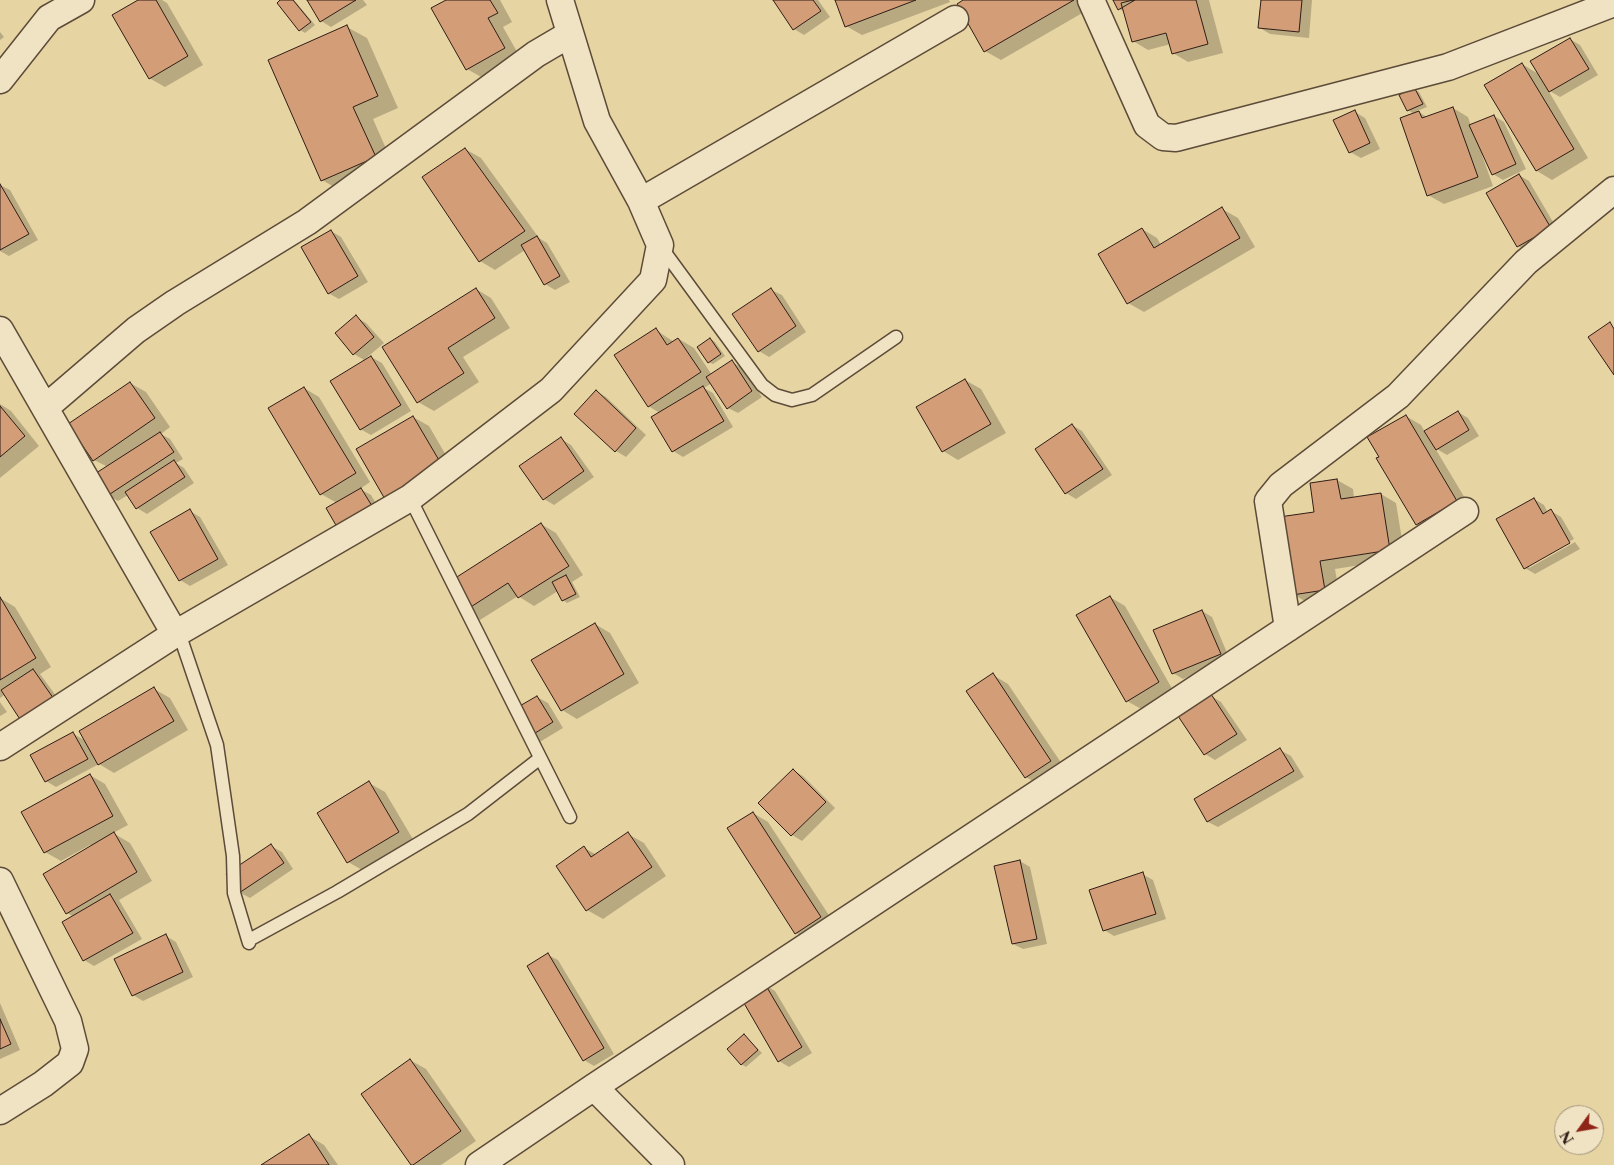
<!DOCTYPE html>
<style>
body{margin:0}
#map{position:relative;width:1614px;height:1165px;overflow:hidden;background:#e6d4a2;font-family:"Libre Caslon Text",serif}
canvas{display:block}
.north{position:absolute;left:1554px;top:1105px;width:50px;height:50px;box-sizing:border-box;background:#efe3c3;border:1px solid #a2947e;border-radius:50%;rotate:238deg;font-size:14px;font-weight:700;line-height:20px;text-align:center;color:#2f1d16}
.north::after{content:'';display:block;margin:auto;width:18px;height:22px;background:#8f2418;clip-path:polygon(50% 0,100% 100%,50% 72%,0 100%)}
</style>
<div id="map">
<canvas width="1614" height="1165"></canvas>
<div class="north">N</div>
</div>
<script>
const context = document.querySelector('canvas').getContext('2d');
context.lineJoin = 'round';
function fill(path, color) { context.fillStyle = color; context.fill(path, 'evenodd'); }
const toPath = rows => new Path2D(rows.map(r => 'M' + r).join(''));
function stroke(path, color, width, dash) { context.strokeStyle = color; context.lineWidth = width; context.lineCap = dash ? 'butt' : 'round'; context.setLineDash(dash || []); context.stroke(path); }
const shadow = toPath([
 [140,0,162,0,167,3,203,65,165,87,149,78],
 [282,0,294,0,315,25,305,33,300,30,278,3],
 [309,0,363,0,367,5,331,27,321,21],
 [449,0,500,0,512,22,503,27,520,57,483,78,467,69],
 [774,0,818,0,830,17,804,35,794,29],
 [836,0,949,0,950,2,862,35,846,26],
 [966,0,1087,0,1091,8,1001,60,985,51,958,4],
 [1114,0,1209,0,1223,53,1188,62,1173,53,1171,44,1148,50,1133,41,1125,12,1119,9],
 [1263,0,1312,0,1309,38,1270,34,1260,28],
 [347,27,367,38,398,108,373,119,395,169,343,192,322,180],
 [0,32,4,37,0,40],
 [1570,39,1580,45,1598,75,1560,97,1548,90,1588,158,1552,180,1537,171,1522,64,1540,75],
 [1414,89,1419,92,1427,107,1417,111,1427,117,1453,108,1468,117,1471,126,1494,116,1504,122,1526,169,1503,180,1493,174,1484,155,1482,155,1493,186,1444,204,1428,195,1414,114,1408,110,1401,96],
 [1355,112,1365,118,1380,149,1361,158,1350,152],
 [465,149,481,158,539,238,547,243,570,282,555,290,545,284,525,250,495,270,480,261],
 [1519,175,1529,181,1560,234,1528,252,1518,246],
 [0,185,10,190,38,240,9,256,0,251],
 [1222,209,1238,218,1255,247,1144,312,1128,303,1100,254,1142,229,1157,238,1161,245],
 [331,231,341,237,368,282,339,299,328,293],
 [476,289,491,298,510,328,463,357,479,382,434,411,418,402],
 [771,290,782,295,806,332,769,357,759,351],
 [356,317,366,323,384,343,364,360,354,354],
 [656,330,674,342,679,339,694,348,712,375,732,362,742,368,762,397,738,413,728,408,712,383,704,388,713,393,733,427,683,457,673,451,660,413,648,406],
 [711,339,715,342,725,356,713,364,708,362],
 [371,357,382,363,411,411,371,435,360,429],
 [965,380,981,389,1006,433,958,460,943,451],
 [130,383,146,392,170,427,161,434,170,439,183,459,176,463,184,468,194,483,147,514,137,508,128,495,118,501,108,495,108,467,94,460],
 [304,388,319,397,370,482,360,489,371,495,381,512,337,503,321,494],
 [596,391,606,397,646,435,626,457,616,451],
 [0,404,11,411,39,446,0,478],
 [1458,412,1468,418,1479,436,1447,455,1435,448,1472,510,1432,533,1417,524,1380,457,1406,416,1421,425,1425,432],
 [413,417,429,426,458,476,403,509],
 [1072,425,1082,431,1112,475,1076,499,1066,493],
 [561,439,571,445,594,477,554,505,544,499],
 [1337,480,1353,489,1354,498,1381,494,1396,503,1405,558,1335,569,1340,598,1308,603,1293,594,1316,513],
 [1534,499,1544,505,1548,513,1551,511,1561,517,1574,539,1529,565,1529,568,1575,542,1580,549,1535,574,1525,568],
 [190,511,200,517,228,565,190,586,180,580],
 [541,524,556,533,583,575,572,582,580,597,567,603,563,600,558,591,534,606,518,596,480,620,464,611],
 [1110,597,1125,606,1174,692,1143,710,1127,701],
 [0,598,15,607,51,667,40,674,65,708,6,694,0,698],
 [1202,611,1212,617,1230,660,1183,679,1173,673],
 [595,624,610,633,639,683,577,719,562,710],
 [993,675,1008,684,1066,770,1041,786,1026,777],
 [154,689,170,698,188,730,114,773,99,764,56,787,46,781,72,733,86,741],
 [1211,696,1221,702,1247,740,1215,760,1205,754],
 [537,697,548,703,563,728,538,743,513,712],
 [0,702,7,712,0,716],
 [1280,750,1291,756,1304,777,1218,827,1208,822,1196,800],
 [793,770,803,776,835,808,802,841,792,835],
 [90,775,105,784,128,825,113,833,130,843,152,881,119,900,142,939,94,966,84,960,74,917,67,913,92,847,90,845,61,861,45,852,23,812],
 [369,783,385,792,414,841,364,871,348,862],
 [753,813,768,822,836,926,812,942,796,933],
 [628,834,644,843,666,876,603,919,587,910,584,848,597,855],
 [271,846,282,852,293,869,250,898,239,892],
 [1020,861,1030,867,1047,944,1023,949,1013,944],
 [1142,874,1153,880,1166,919,1114,936,1104,930],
 [166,936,176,942,193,977,143,1001,133,995],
 [548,955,558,960,614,1054,594,1066,584,1060],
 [765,985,775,991,812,1053,789,1067,779,1061],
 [0,1003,20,1050,0,1059],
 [745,1036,762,1053,746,1067,741,1064],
 [410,1060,426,1069,476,1141,441,1165,413,1165],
 [309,1136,324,1145,338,1165,263,1165]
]);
const building = toPath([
 [138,0,156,0,188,56,149,79,112,15,138,0],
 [280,0,293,0,311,22,299,31,277,3,280,0],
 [307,0,356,0,320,22,307,0],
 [446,0,490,0,498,13,488,18,505,48,466,70,431,8,446,0],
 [773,0,813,0,821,11,793,30,773,0],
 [835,0,916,0,845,27,835,0],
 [963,0,1074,0,984,52,957,4,963,0],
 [1113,0,1135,0,1118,10,1113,0],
 [1133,0,1196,0,1208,44,1172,54,1166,33,1132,42,1121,3,1133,0],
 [1261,0,1302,0,1299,32,1258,28,1261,0],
 [347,25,378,96,353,107,376,157,321,181,268,60,347,25],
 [1570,38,1589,69,1549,92,1530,61,1570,38],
 [1522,63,1574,149,1536,171,1484,85,1522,63],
 [1414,87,1423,104,1407,111,1399,95,1414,87],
 [1453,107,1478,177,1427,196,1400,118,1419,111,1422,118,1453,107],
 [1355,110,1370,143,1349,153,1333,120,1355,110],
 [1494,115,1516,164,1492,175,1469,125,1494,115],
 [465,148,525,231,479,262,422,177,465,148],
 [1519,174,1551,228,1517,247,1486,193,1519,174],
 [0,184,29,234,0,250,0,184],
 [1222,207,1240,238,1127,304,1098,254,1142,228,1154,248,1222,207],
 [331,230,358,276,328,294,301,247,331,230],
 [537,236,560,276,544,285,521,245,537,236],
 [476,288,495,318,448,348,464,373,417,403,382,347,476,288],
 [771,288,796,326,758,352,732,314,771,288],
 [356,315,374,337,353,355,335,333,356,315],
 [1610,322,1614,329,1614,375,1588,337,1610,322],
 [656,328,667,345,678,338,701,372,648,407,614,355,656,328],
 [710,338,721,354,708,363,697,347,710,338],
 [371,356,401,405,360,430,330,381,371,356],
 [732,360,752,391,727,409,706,377,732,360],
 [965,379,991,424,942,452,916,407,965,379],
 [130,382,155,418,93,461,68,424,130,382],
 [703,386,724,421,672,452,651,417,703,386],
 [304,387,356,473,320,495,268,408,304,387],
 [596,390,636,428,615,452,574,414,596,390],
 [0,406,25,436,0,457,0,406],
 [1458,411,1469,430,1436,450,1424,431,1458,411],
 [1406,415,1457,501,1416,525,1376,458,1379,457,1367,437,1406,415],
 [413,416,443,467,386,501,356,449,413,416],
 [1072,424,1103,469,1065,494,1035,449,1072,424],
 [160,432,174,452,107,496,93,475,160,432],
 [561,437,584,471,543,500,519,466,561,437],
 [174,460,185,477,136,509,125,492,174,460],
 [1337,479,1341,499,1381,493,1390,550,1320,561,1325,590,1292,595,1279,517,1314,512,1310,483,1337,479],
 [361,488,372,506,337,527,326,508,361,488],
 [1534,498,1543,514,1551,509,1570,543,1524,569,1496,519,1534,498],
 [190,509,218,559,179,581,150,532,190,509],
 [541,523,569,566,518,598,508,583,463,612,446,584,541,523],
 [566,575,576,594,562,601,552,582,566,575],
 [1110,596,1159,682,1126,702,1076,615,1110,596],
 [0,597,36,658,0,680,0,597],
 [1202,610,1221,654,1172,674,1153,630,1202,610],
 [595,623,624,674,561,711,531,660,595,623],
 [33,669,56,702,23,724,1,690,33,669],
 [993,673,1051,761,1025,778,966,691,993,673],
 [154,687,174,721,98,765,79,731,154,687],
 [1211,694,1237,734,1204,755,1178,716,1211,694],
 [537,696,553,722,527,738,511,711,537,696],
 [73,732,88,759,45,782,30,755,73,732],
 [1280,748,1294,771,1207,822,1194,799,1280,748],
 [793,769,826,802,791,836,758,803,793,769],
 [90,774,113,816,44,853,21,812,90,774],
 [369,781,399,832,347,863,317,813,369,781],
 [753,812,821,917,795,934,727,828,753,812],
 [114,832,137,872,66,914,43,874,114,832],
 [628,832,652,867,586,911,556,866,584,846,591,857,628,832],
 [271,844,284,863,239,893,226,874,271,844],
 [1020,860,1037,939,1012,944,994,866,1020,860],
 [1143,872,1156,914,1103,931,1089,890,1143,872],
 [110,894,133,933,83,961,62,922,110,894],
 [166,934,183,972,132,996,114,959,166,934],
 [548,953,604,1048,583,1061,527,966,548,953],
 [765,984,802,1047,778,1062,741,998,765,984],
 [0,1019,11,1044,0,1049,0,1019],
 [744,1034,758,1050,741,1065,727,1049,744,1034],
 [410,1059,461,1131,413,1165,411,1165,361,1094,410,1059],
 [309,1134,329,1165,261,1165,309,1134]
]);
const lane = toPath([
 [661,247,762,385,775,395,792,400,812,395,896,337],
 [410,498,570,817],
 [179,633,217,745,233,856,234,893,249,943],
 [249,940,337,892,468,814,539,759]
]);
const street = toPath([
 [1091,0,1147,125,1163,137,1176,138,1448,67,1614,3],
 [0,80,49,18,81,0],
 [641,201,955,19],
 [0,330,175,634],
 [45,408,136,330,175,303,307,222,536,54,570,34],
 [1288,628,1268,501,1281,485,1398,396,1526,262,1614,190],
 [0,747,175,634,410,498,551,390,653,280,660,245,641,201,597,121,560,0],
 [0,881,68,1021,75,1049,70,1063,43,1084,0,1111],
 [594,1087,671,1165],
 [479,1165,594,1087,1465,511]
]);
fill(shadow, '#0003');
fill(building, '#d29d77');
stroke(building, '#2f1d16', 1);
stroke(lane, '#5d4b39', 15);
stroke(street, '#5d4b39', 29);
stroke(lane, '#efe3c3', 12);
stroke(street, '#efe3c3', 26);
</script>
